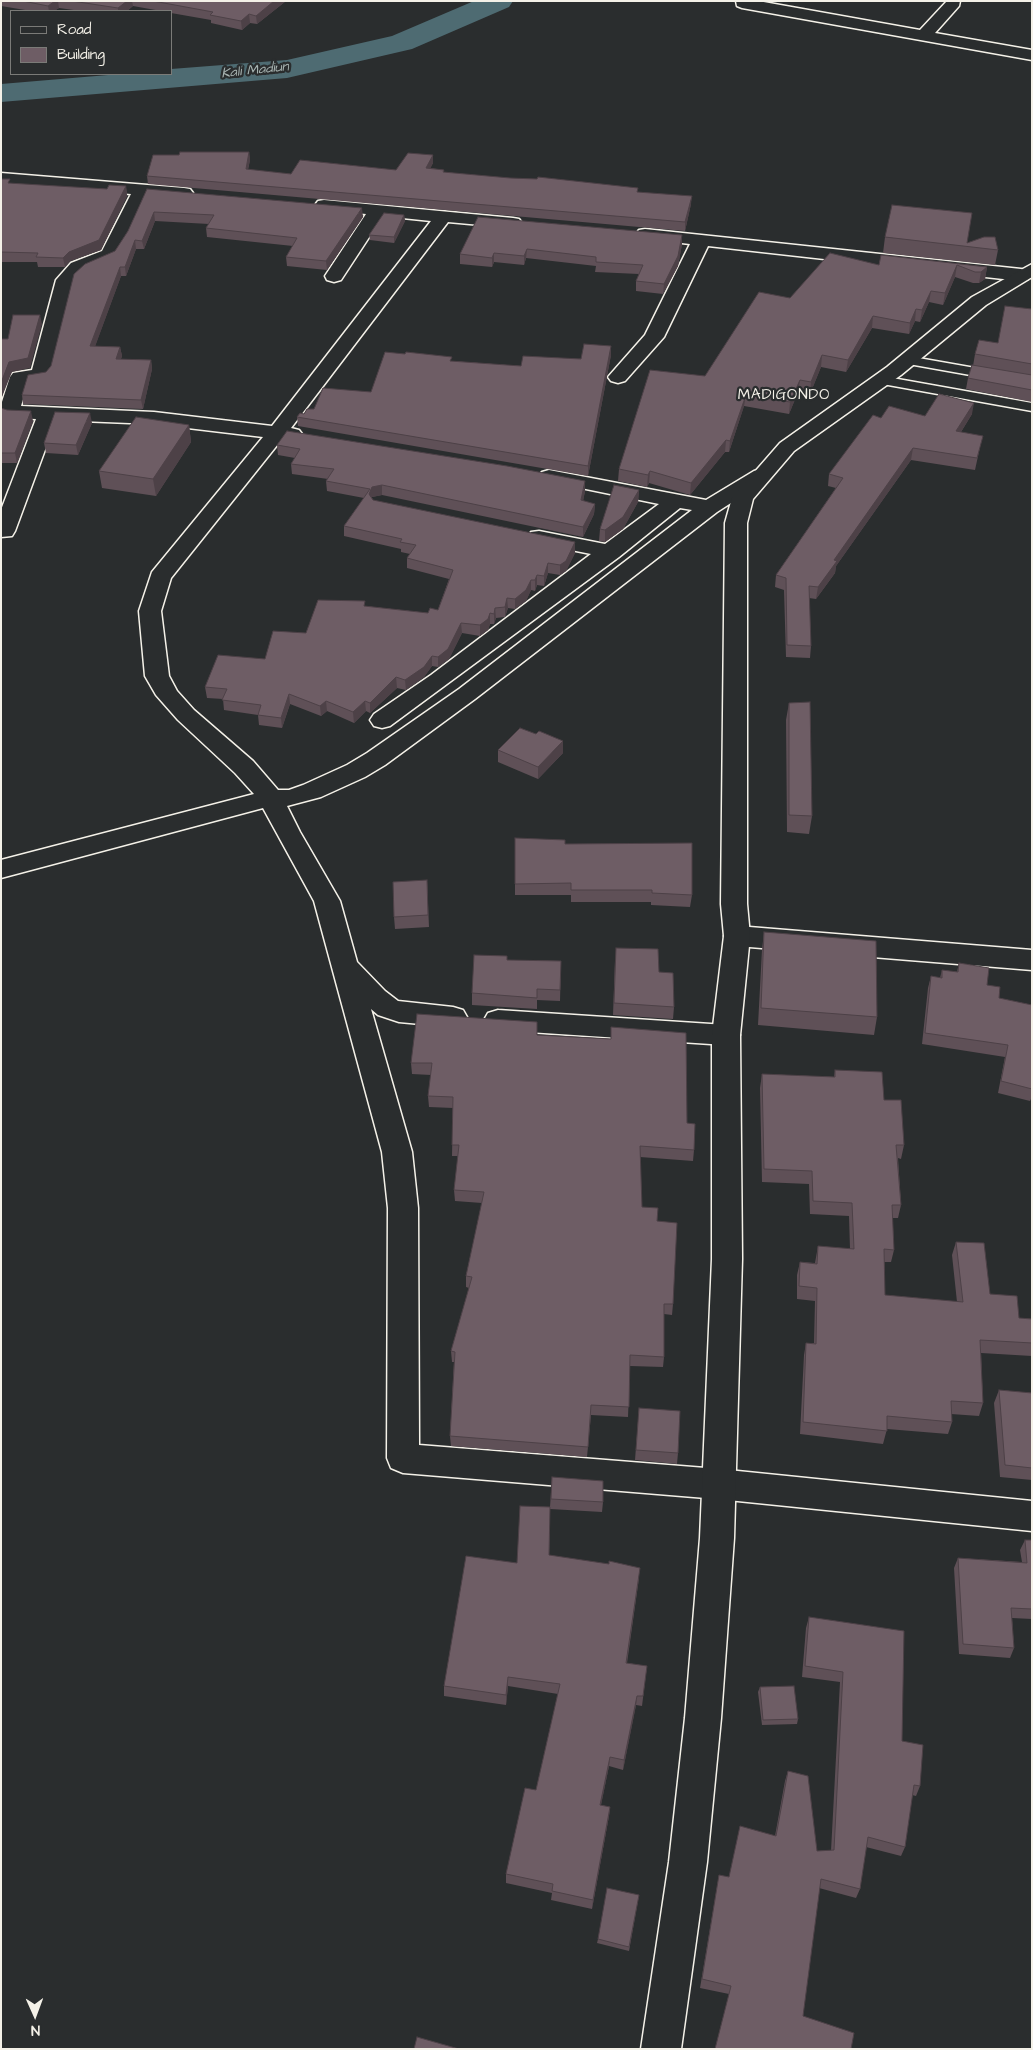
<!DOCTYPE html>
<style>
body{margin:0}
#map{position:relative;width:1033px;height:2050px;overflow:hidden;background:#2a2d2e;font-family:"Architects Daughter",sans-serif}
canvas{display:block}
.frame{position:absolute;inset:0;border:2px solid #f4f1e8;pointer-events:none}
.legend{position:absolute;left:10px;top:10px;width:162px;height:65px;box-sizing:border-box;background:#2a2d2e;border:1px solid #7b7b78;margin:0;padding:6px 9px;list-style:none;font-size:15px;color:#f4f1e8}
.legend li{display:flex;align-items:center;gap:10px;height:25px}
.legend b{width:25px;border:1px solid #7b7b78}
.north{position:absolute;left:10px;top:1990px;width:50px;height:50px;-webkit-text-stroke:4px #2a2d2e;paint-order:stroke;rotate:178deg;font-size:14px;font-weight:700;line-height:20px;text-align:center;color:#f4f1e8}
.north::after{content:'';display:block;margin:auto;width:18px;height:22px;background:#f4f1e8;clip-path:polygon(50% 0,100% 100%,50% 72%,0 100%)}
</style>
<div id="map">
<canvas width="1033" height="2050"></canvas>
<div class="frame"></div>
<ul class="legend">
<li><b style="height:6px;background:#2a2d2e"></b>Road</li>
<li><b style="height:14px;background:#6e5d65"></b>Building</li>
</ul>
<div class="north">N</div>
</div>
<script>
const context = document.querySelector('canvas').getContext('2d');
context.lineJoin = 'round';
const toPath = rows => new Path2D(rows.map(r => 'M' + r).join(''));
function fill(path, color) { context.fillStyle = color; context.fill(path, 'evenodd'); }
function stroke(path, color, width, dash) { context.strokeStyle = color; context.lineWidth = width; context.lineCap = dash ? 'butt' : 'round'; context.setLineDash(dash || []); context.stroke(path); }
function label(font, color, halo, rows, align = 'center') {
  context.font = font + ' "Architects Daughter",sans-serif'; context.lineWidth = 4.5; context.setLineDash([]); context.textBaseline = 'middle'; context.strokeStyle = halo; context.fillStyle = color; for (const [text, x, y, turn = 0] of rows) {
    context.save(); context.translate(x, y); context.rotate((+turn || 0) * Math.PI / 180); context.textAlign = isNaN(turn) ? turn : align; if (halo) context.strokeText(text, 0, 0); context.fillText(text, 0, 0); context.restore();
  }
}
const river = toPath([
 [474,1,513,1,509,7,412,49,287,78,1,102,1,84,120,74,171,74,171,69,287,60,392,36,474,1]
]);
const lane = toPath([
 [907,356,1032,378,1032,386,903,363,901,360,907,356],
 [881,376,1032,403,1032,411,877,383,875,380,877,377,881,376]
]);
const street = toPath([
 [736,1,758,1,920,30,947,1,960,1,959,6,935,33,1032,50,1032,60,742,8,737,6,736,1],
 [1,173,184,188,190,189,193,193,190,197,184,198,147,195,128,239,115,259,85,271,74,282,51,375,48,379,28,382,21,406,154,412,272,426,431,221,383,216,341,280,334,282,327,280,325,276,366,214,318,209,315,205,318,201,324,200,513,218,519,219,522,223,519,227,513,228,448,222,291,428,299,430,302,434,299,438,282,439,171,578,161,611,169,676,177,691,194,710,253,761,278,790,289,790,303,785,347,765,367,753,459,689,692,510,680,508,619,557,390,726,382,728,374,726,370,720,374,714,431,675,591,554,531,542,528,537,531,532,539,531,605,544,659,504,542,480,539,476,542,472,549,470,706,500,754,471,761,469,768,471,771,475,768,479,717,512,475,699,385,765,365,777,321,797,287,806,300,832,340,901,357,962,385,991,398,1001,453,1007,463,1010,467,1017,463,1024,453,1027,399,1022,378,1015,371,1009,412,1152,418,1208,419,1445,718,1469,1032,1501,1032,1531,718,1499,403,1473,391,1468,387,1458,388,1208,382,1152,314,901,263,808,1,878,1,860,254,794,235,773,178,720,156,695,145,676,139,611,152,572,263,437,154,424,56,420,15,531,12,536,1,537,1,510,36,419,9,418,1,415,1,405,10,377,13,373,32,370,56,280,71,263,102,251,131,194,1,183,1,173],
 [645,229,1021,269,1028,271,1030,275,1028,279,1021,281,708,246,664,337,625,381,618,383,611,381,608,377,645,335,690,244,639,238,636,234,639,230,645,229],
 [737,926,1032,950,1032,970,737,946,728,943,724,936,728,929,737,926],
 [498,1010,726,1025,736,1028,740,1035,736,1042,726,1045,498,1030,488,1027,484,1020,488,1013,498,1010]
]);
const secondary = toPath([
 [1032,264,1032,277,986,305,901,375,794,451,753,499,747,523,747,904,750,936,740,1035,742,1259,734,1538,721,1718,707,1862,681,2049,641,2049,669,1862,685,1718,700,1538,712,1259,712,1035,724,936,721,904,725,523,732,498,780,443,887,367,972,297,1032,264]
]);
const wall = toPath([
 [1,1,286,1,257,24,250,23,242,30,211,23,211,20,171,13,171,11,161,11,133,6,127,11,81,11,59,8,54,11,31,11,1,6],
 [249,152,250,160,248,170,291,174,396,170,433,155,433,163,430,168,444,170,444,172,638,192,691,204,685,231,148,184,147,176,179,155],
 [1,179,11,184,107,189,126,186,127,196,101,250,70,261,65,267,38,267,37,262,1,262],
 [147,189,363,217,327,270,287,266,286,257,293,246,207,237,206,228,209,224,155,221,144,249,136,249,126,276,121,276,95,346,120,347,122,356,121,359,151,360,152,369,143,409,23,404,22,395,46,372,51,366,115,251,128,231],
 [404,215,405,221,394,243,370,240,369,235],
 [682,235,682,244,678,266,663,294,636,291,636,281,639,274,595,272,596,266,526,258,524,265,494,262,492,267,460,264,460,254],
 [885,237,967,243,998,250,995,265,883,253],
 [881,255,987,267,985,279,979,283,973,283,955,277,943,305,929,302,920,322,915,321,909,334,872,328,846,372,821,367,810,394,798,392,789,414,744,406,729,452,725,452,690,495,649,483,647,487,618,481,619,469,705,376,790,298,879,265],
 [1032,309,1032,402,966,389,968,378,973,366,975,354,998,343],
 [611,355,588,476,298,426,297,417,304,414,314,409,371,392,452,361,521,366],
 [1,408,33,421,17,463,1,463],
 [972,414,961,432,980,447,975,470,911,460,836,566,835,573,816,599,809,598,811,646,810,658,786,657,784,590,775,587,776,575,836,488,828,486,829,474,881,418],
 [92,423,78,455,46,453,44,443],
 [189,425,191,442,156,496,102,488,99,471],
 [277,445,585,491,583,501,595,504,594,514,583,537,382,495,372,497,372,498,373,500,575,553,566,571,560,575,548,573,544,586,537,585,535,591,531,590,526,601,515,609,508,608,505,617,496,618,494,624,490,624,488,630,480,636,462,633,449,659,438,667,432,666,424,677,406,690,397,688,370,713,366,711,354,723,327,711,321,716,290,704,282,728,259,725,258,715,224,710,223,699,207,698,205,687,265,659,306,633,365,606,428,613,438,610,449,579,407,568,407,558,410,554,401,552,401,549,344,536,344,526,364,498,327,491,326,481,328,479,292,474,291,464,295,458,278,455],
 [639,490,638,502,623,529,605,542,599,541,600,529],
 [789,703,812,816,809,834,787,832,786,720],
 [498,750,563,753,538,779,498,762],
 [515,838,565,844,692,895,690,907,651,905,651,902,571,902,571,895,515,895],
 [427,880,429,927,395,929,394,917],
 [764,932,877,1017,874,1035,758,1025,762,950],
 [507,960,561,961,560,1001,537,1000,537,1009,472,1005,472,993],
 [615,960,659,972,674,1007,673,1019,613,1015],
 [959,963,987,985,999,998,1032,1005,1032,1099,1031,1099,1030,1101,998,1093,1005,1057,922,1044,928,988,931,976,940,978,942,970,957,972],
 [537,1035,687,1123,694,1150,693,1161,640,1157,642,1207,657,1221,673,1304,672,1315,664,1314,664,1357,663,1367,630,1366,628,1417,591,1415,587,1457,451,1446,450,1436,454,1362,452,1362,451,1351,469,1288,466,1287,466,1276,482,1203,455,1201,454,1190,458,1156,452,1156,453,1108,429,1107,428,1096,431,1075,412,1074,411,1063],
 [835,1070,884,1100,904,1145,901,1159,898,1158,901,1205,898,1218,892,1218,894,1250,891,1262,884,1262,885,1295,957,1302,952,1255,956,1242,990,1294,1019,1318,1032,1319,1032,1356,981,1353,983,1403,979,1416,951,1414,952,1422,948,1434,887,1429,883,1444,800,1434,804,1355,806,1343,814,1343,815,1301,797,1299,797,1275,800,1262,815,1263,818,1246,850,1249,849,1216,810,1214,809,1184,762,1182,760,1088,762,1074,834,1077],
 [999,1390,1032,1393,1032,1480,1000,1477,994,1403],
 [639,1408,678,1453,677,1464,635,1460],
 [552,1477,603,1502,602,1512,550,1509,549,1555,639,1578,627,1663,647,1666,642,1706,636,1705,623,1770,609,1766,601,1805,610,1807,609,1816,592,1909,551,1900,552,1893,506,1883,506,1874,536,1790,558,1694,508,1686,506,1705,444,1696,444,1686,550,1507],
 [1025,1540,1032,1540,1032,1619,1012,1618,1014,1648,1010,1658,959,1654,954,1568,958,1558,1022,1562,1020,1550],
 [809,1617,902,1741,920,1786,916,1796,912,1795,905,1847,901,1856,866,1847,860,1889,856,1898,819,1888,729,1994,700,1988,719,1875,729,1877,775,1836,785,1781,788,1771,817,1851,831,1851,840,1682,802,1677,806,1628],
 [760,1687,798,1719,797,1724,762,1725,758,1692],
 [639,1895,629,1951,597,1943,598,1939]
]);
const shadedWall = toPath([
 [55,1,58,1,59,8,54,11,49,11,48,6],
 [127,1,132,1,133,6,127,11,118,11,118,8],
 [274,1,286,1,257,24,256,16],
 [249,14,250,23,242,30,241,21],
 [249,152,250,160,246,177,246,169],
 [433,155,433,163,427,176,426,168],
 [126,186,127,196,101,250,70,261,65,267,63,258],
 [692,196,691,204,685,231,685,222],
 [362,208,363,217,327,270,326,261],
 [154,212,155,221,144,249,142,241],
 [404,215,405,221,394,243,394,237],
 [682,235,682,244,678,266,663,294,664,284],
 [135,240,136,249,126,276,125,267],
 [527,249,526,258,524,265,524,256],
 [494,253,494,262,492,267,492,258],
 [957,265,955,277,943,305,945,293],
 [120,267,121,276,92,355,90,346],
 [987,267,985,279,979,283,981,272],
 [931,291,929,302,920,322,922,310],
 [916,309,915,321,909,334,910,323],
 [40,315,42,324,30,368,12,372,1,399,1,383,9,362],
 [873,316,872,328,846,372,848,360],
 [611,346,611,355,588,476,588,466],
 [120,347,122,356,117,368,116,359],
 [822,355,821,367,810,394,811,382],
 [151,360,152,369,143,409,141,400],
 [800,380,798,392,789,414,790,402],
 [746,395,744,406,729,452,730,441],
 [974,403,972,414,954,443,956,431],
 [31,411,33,421,17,463,15,453],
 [90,413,92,423,78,455,76,445],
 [189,425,191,442,156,496,153,479],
 [726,440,725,452,690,495,691,483],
 [913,448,911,460,836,566,835,573,816,599,818,587,834,560],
 [650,471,649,483,647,487,648,475],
 [585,481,585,491,581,511,581,500],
 [382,485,382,495,372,497,369,504,369,494,372,487],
 [639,490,638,502,623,529,605,542,605,530],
 [595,504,594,514,583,537,583,527],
 [575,542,575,553,566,571,560,575,560,565],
 [548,563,548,573,544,586,544,576],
 [537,575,537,585,535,591,535,580],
 [531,580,531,590,526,601,515,609,515,599],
 [507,598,508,608,505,617,505,607],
 [495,608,496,618,494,624,494,614],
 [490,613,490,624,488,630,480,636,480,625],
 [461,623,462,633,449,659,438,667,438,657],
 [432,656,432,666,424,677,406,690,405,680],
 [396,677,397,688,370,713,370,703],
 [289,694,290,704,282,728,281,718],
 [326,701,327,711,321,716,320,706],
 [365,701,366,711,354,723,353,712],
 [563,741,563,753,538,779,538,767],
 [508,1677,508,1686,506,1705,506,1695],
 [637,1696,636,1705,623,1770,624,1760],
 [610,1757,609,1766,599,1814,600,1805],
 [610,1807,609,1816,592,1909,593,1900]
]);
const building = toPath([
 [23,1,55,1,48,6,23,1],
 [72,1,127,1,118,8,72,1],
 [153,1,274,1,256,16,249,14,241,21,210,15,213,12,153,1],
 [180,152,249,152,246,169,291,174,300,160,396,170,408,153,433,155,426,168,444,170,443,172,510,178,537,179,538,177,638,188,637,192,692,196,685,222,147,176,153,155,179,155,180,152],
 [1,179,10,179,8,183,107,189,109,185,126,186,99,240,69,252,63,258,36,257,38,253,1,252,1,179],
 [147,189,362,208,326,261,286,257,297,238,206,228,214,215,154,212,142,241,135,240,125,267,120,267,90,346,120,347,116,359,151,360,141,400,22,395,28,375,46,372,51,366,74,274,85,264,115,251,128,231,147,189],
 [892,205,972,213,967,243,984,237,995,237,998,250,885,237,892,205],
 [384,213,404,215,394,237,369,235,384,213],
 [478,217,682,235,678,256,664,284,636,281,643,265,596,262,596,257,527,249,524,256,494,253,492,258,460,254,478,217],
 [830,253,879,265,881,255,987,267,981,272,975,272,957,265,945,293,931,291,922,310,916,309,910,323,873,316,848,360,822,355,811,382,800,380,790,402,746,395,730,441,726,440,691,483,650,471,648,475,619,469,650,370,705,376,759,292,790,298,830,253],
 [1005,306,1032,309,1032,364,975,354,979,340,998,343,1005,306],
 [13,315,40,315,28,358,9,362,1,383,1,339,8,339,13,315],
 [584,344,611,346,588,466,297,417,300,413,304,414,307,409,314,409,323,388,371,392,385,352,405,354,406,352,452,357,450,361,521,366,523,356,581,359,584,344],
 [972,365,1032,375,1032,390,968,378,972,365],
 [939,394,974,403,956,431,983,436,977,458,913,448,834,560,837,561,818,587,809,586,811,646,787,645,786,578,776,575,843,478,829,474,873,415,881,418,889,406,925,416,939,394],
 [1,408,7,410,31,411,15,453,1,453,1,408],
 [55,412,90,413,76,445,44,443,55,412],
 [136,417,189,425,153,479,99,471,136,417],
 [287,431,507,466,585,481,581,500,595,504,583,527,382,485,372,487,369,494,373,500,575,542,566,561,560,565,548,563,544,576,537,575,535,580,531,580,526,590,515,599,507,598,505,607,495,608,494,614,490,613,488,619,480,625,461,623,448,649,438,657,432,656,424,667,405,680,396,677,370,703,365,701,353,712,326,701,320,706,289,694,281,718,258,715,261,705,222,700,227,689,205,687,218,655,265,659,273,631,306,633,318,600,365,601,364,606,428,613,430,608,438,610,453,570,407,558,416,545,400,542,402,539,344,526,370,489,326,481,334,469,291,464,300,449,277,445,287,431],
 [614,485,639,490,623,517,605,530,600,529,614,485],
 [810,702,812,816,789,815,789,703,810,702],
 [520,728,536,734,539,731,563,741,538,767,498,750,520,728],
 [515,838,565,840,565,844,692,843,692,895,652,893,652,890,571,890,571,883,515,884,515,838],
 [427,880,428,915,394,917,393,882,427,880],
 [764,932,876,941,877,1017,761,1008,764,932],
 [616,948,658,949,659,972,673,973,674,1007,614,1003,616,948],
 [474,955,507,956,507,960,561,961,560,990,537,989,537,998,472,993,474,955],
 [959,963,989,968,987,985,1000,987,999,998,1032,1005,1032,1089,1001,1081,1008,1045,925,1033,931,976,942,978,942,970,958,972,959,963],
 [417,1014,537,1022,537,1035,611,1039,611,1027,686,1033,687,1123,695,1124,694,1150,640,1146,642,1207,658,1208,657,1221,677,1223,673,1304,664,1304,664,1357,630,1355,629,1407,591,1405,588,1447,450,1436,455,1352,451,1351,472,1277,466,1276,484,1192,454,1190,459,1145,452,1145,453,1097,428,1096,432,1063,411,1063,417,1014],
 [835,1070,882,1072,884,1100,901,1100,904,1145,896,1145,901,1205,892,1205,894,1250,884,1249,885,1295,963,1302,956,1242,984,1243,990,1294,1017,1296,1019,1318,1032,1319,1032,1343,980,1340,983,1403,951,1401,952,1422,887,1416,887,1431,803,1422,806,1343,816,1344,817,1288,799,1286,800,1262,817,1264,818,1246,854,1249,852,1203,813,1201,812,1171,764,1169,762,1074,835,1077,835,1070],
 [999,1390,1032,1393,1032,1468,1005,1465,999,1390],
 [639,1408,680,1411,678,1453,636,1450,639,1408],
 [552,1477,603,1481,603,1502,551,1499,552,1477],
 [520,1506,550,1507,549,1555,609,1564,609,1561,640,1568,626,1663,647,1666,643,1696,637,1696,624,1760,610,1757,600,1805,610,1807,593,1900,552,1891,553,1884,506,1874,525,1788,536,1790,560,1684,508,1677,506,1695,444,1686,466,1556,517,1563,520,1506],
 [1025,1540,1032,1540,1032,1609,1011,1608,1014,1648,963,1644,958,1558,1027,1563,1025,1540],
 [809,1617,904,1631,902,1741,923,1745,920,1786,914,1785,905,1847,868,1837,860,1889,821,1879,803,2016,854,2033,851,2049,715,2049,731,1986,702,1979,719,1875,729,1877,740,1826,776,1836,788,1771,808,1776,817,1851,834,1850,843,1672,805,1666,809,1617],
 [794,1686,798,1719,763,1720,760,1687,794,1686],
 [607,1888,639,1895,629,1947,598,1939,607,1888],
 [417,2037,459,2049,414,2049,417,2037]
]);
const farWaternames = [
 ["Kali Madiun",255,71,-6]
];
const farQuarternames = [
 ["MADIGONDO",784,396]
];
fill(river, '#4e6b72');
stroke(lane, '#f4f1e8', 3);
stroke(street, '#f4f1e8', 3);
stroke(secondary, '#f4f1e8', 3);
fill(lane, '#2a2d2e');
fill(street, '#2a2d2e');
fill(secondary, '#2a2d2e');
fill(wall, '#5f5057');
fill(shadedWall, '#4d4147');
fill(building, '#6e5d65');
stroke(building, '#4d4147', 1);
label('italic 14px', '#a9b5b3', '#2a2d2e', farWaternames);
context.letterSpacing = '1px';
label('15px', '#f4f1e8', '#2a2d2e', farQuarternames);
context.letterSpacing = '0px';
</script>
